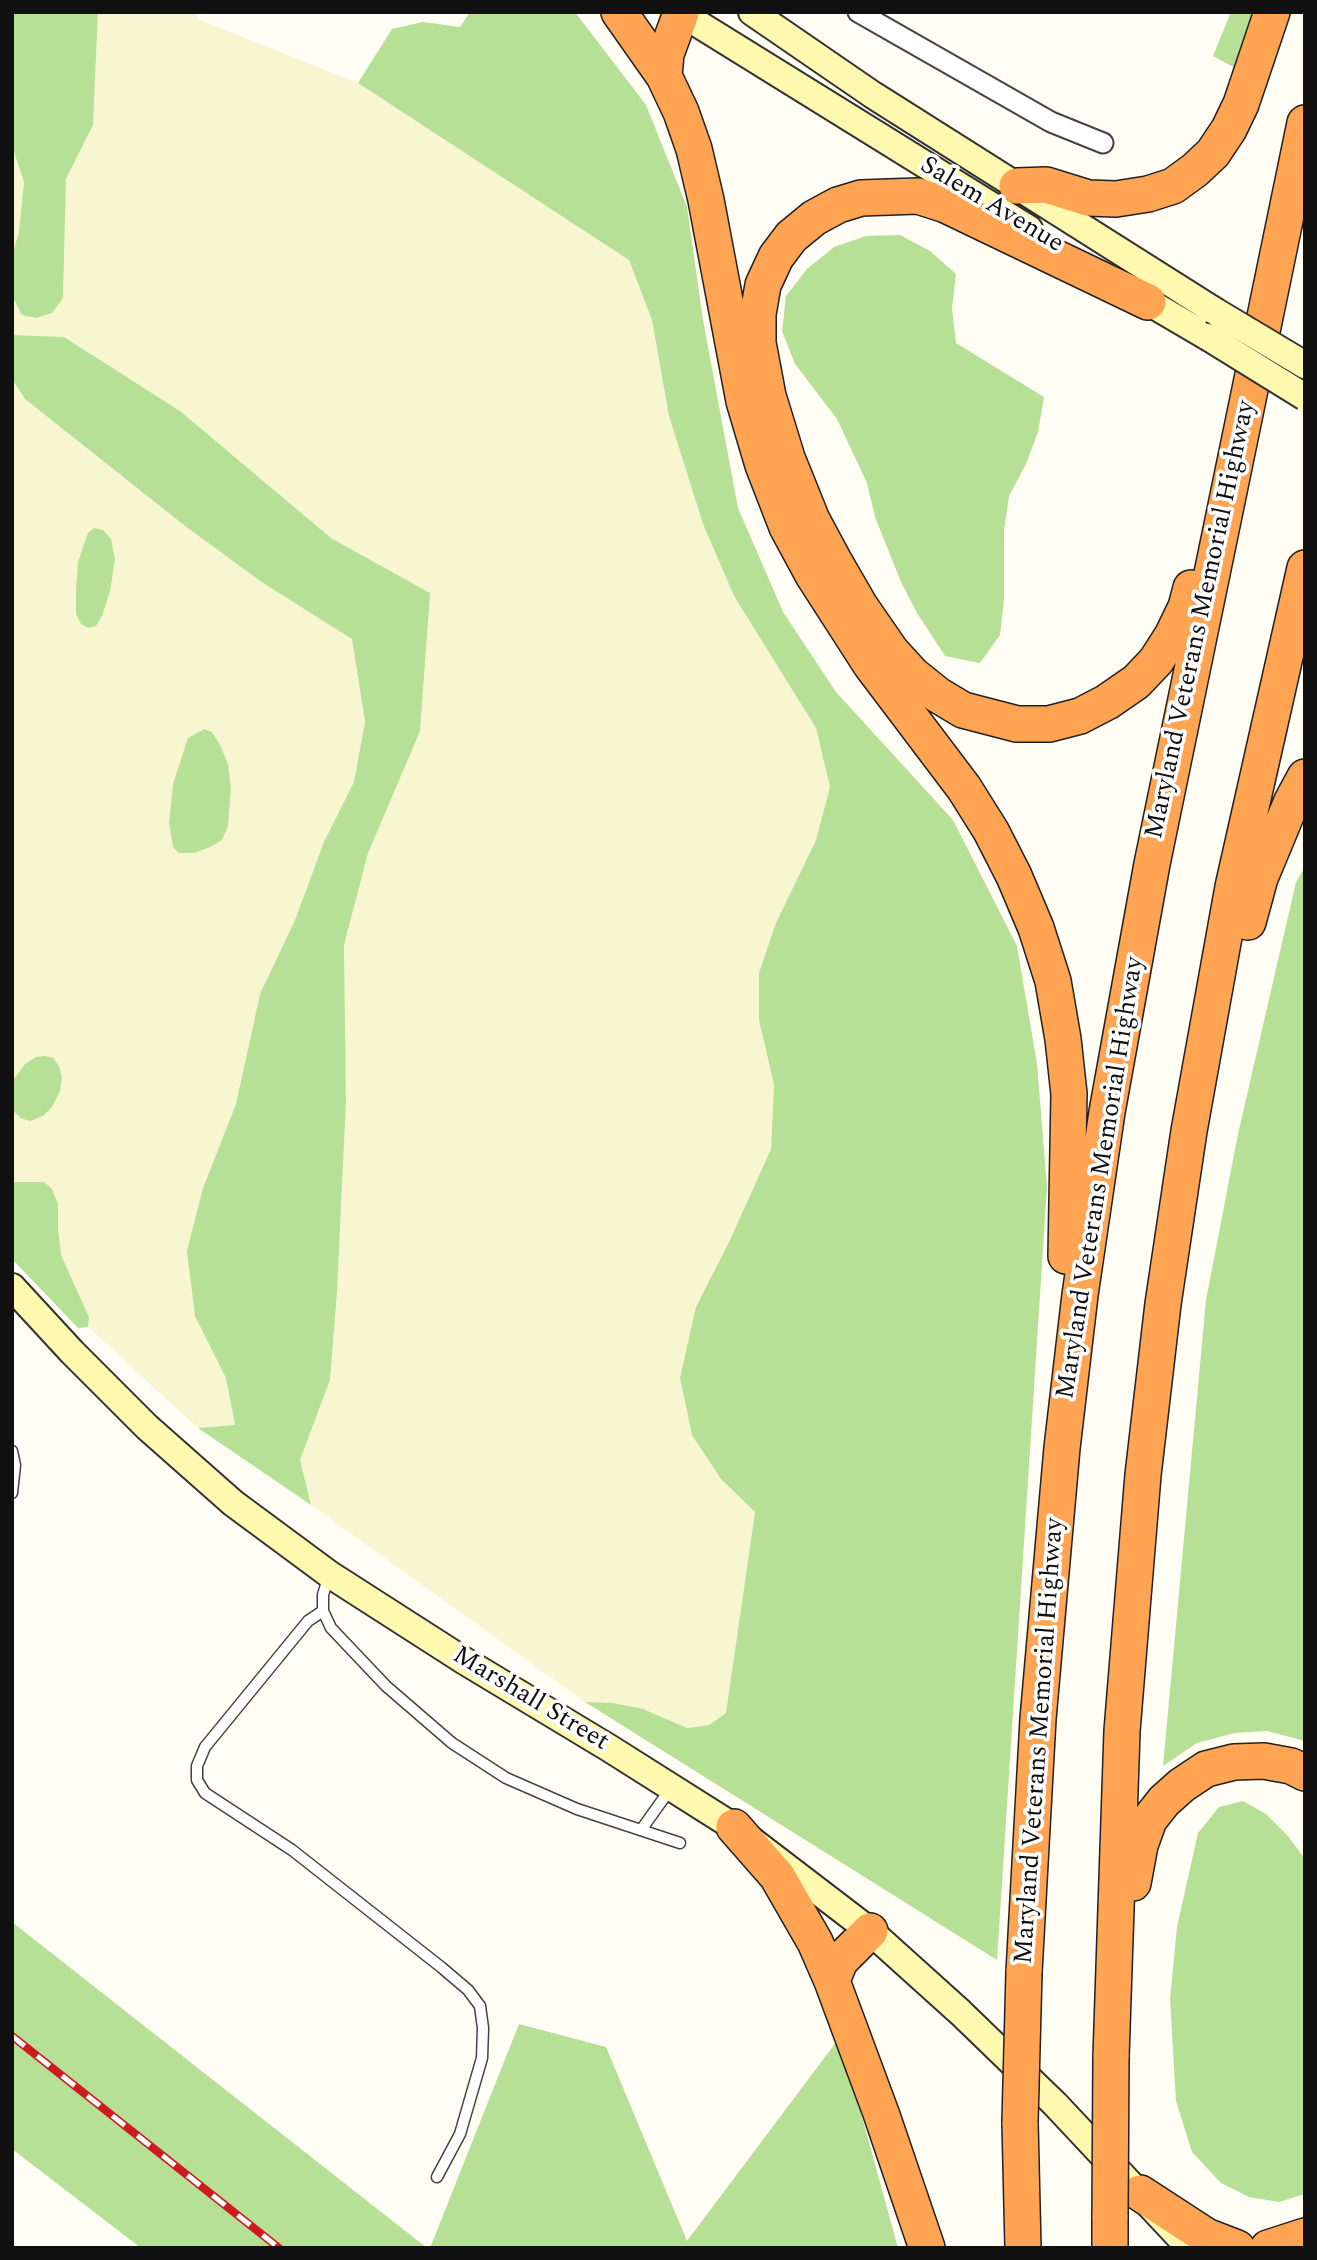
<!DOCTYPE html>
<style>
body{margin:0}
#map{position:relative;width:1317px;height:2260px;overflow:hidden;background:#fffdf4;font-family:Spectral,serif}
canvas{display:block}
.frame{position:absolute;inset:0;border:14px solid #101010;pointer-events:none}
</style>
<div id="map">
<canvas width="1317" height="2260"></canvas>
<div class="frame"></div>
</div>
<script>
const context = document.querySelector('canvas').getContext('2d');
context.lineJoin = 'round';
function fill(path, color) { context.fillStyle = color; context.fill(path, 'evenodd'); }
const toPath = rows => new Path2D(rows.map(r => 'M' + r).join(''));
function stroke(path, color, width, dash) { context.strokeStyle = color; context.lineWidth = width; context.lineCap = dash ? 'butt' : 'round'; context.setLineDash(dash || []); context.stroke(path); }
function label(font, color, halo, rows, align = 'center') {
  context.font = font + ' Spectral,serif'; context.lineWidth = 7; context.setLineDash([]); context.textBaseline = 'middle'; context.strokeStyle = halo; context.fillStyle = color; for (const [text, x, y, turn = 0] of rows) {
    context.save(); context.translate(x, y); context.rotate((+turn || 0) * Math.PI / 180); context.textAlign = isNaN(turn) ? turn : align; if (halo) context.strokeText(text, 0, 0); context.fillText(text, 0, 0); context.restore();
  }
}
const farmland = toPath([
 [98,12,196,12,198,19,358,83,629,259,652,320,669,416,703,524,734,596,816,728,830,787,816,840,776,923,759,1020,774,1085,771,1149,729,1242,696,1307,721,1479,755,1512,726,1714,709,1725,687,1728,643,1709,613,1703,585,1702,311,1505,300,1460,330,1380,337,1292,346,1102,344,945,368,853,430,593,331,538,180,411,64,337,12,335,12,296,16,305,63,298,66,179,93,125],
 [12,146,24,182,19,232,12,255],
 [12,379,25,399,185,526,263,583,352,638,365,722,354,782,324,842,295,920,260,994,236,1104,203,1188,195,1316,226,1378,235,1425,198,1428,88,1327,89,1317,61,1255,58,1229,58,1204,44,1182,12,1182,14,1078,12,1091]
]);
const forest = toPath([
 [12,12,98,12,93,125,66,179,63,298,52,313,36,318,22,315,12,296,12,255,19,232,24,182,12,146],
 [470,12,575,12,646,105,687,207,703,320,738,508,783,612,836,692,953,820,1017,946,1037,1064,1047,1187,997,1960,585,1702,613,1703,643,1709,687,1728,709,1725,726,1713,755,1512,721,1479,692,1435,680,1378,696,1307,729,1242,771,1149,774,1085,759,1020,759,973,776,923,816,840,830,787,816,728,734,596,703,524,669,416,652,320,629,260,358,83,392,29,423,22,460,27],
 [1231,12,1265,12,1244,73,1213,56],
 [900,235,930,251,956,274,952,309,956,343,1044,397,1038,432,1026,464,1009,496,1004,530,1004,600,1000,635,980,663,945,656,917,613,901,582,875,517,867,483,837,419,795,364,782,331,786,296,807,269,834,247,866,236],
 [13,335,64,337,180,411,331,538,430,593,420,731,368,853,344,945,346,1102,337,1292,330,1380,300,1460,311,1505,198,1428,235,1425,226,1378,195,1316,187,1251,203,1188,236,1104,260,994,295,920,324,842,354,782,365,722,352,639,263,583,185,526,25,399,12,379],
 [94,528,103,530,111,539,115,559,110,591,102,616,96,626,88,628,81,624,76,614,76,590,78,562,88,533],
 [204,729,212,732,220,745,228,764,231,787,228,826,222,840,210,847,194,853,179,853,173,847,169,823,173,784,188,738],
 [1305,867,1305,1741,1267,1731,1235,1733,1197,1743,1163,1766,1206,1300,1238,1134,1296,882],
 [45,1056,53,1058,59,1066,62,1077,60,1091,52,1107,43,1116,30,1121,20,1118,13,1110,14,1079,25,1064,36,1057],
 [12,1182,44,1182,52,1189,58,1204,58,1229,61,1255,89,1317,88,1327,78,1328,12,1259],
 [1243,1801,1266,1814,1288,1836,1305,1859,1305,2194,1279,2202,1249,2197,1221,2183,1192,2152,1176,2101,1170,1999,1177,1927,1198,1833,1219,1807],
 [12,1922,427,2248,141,2248,12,2149],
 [519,2024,606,2047,687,2241,840,2037,898,2248,430,2248]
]);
const lane = toPath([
 [12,1451,15,1465,12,1493],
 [328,1578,323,1595,323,1611,331,1628,386,1686,452,1743,506,1778,577,1809,680,1843],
 [323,1611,308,1621,205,1747,197,1766,197,1780,205,1793,292,1850,441,1967,468,1990,480,2006,483,2028,482,2058,460,2134,437,2177],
 [641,1830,671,1788]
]);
const street = toPath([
 [858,12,1051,122,1103,143]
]);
const secondary = toPath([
 [679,12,1029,229],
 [752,12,873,95,1213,310],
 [1133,293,1208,337],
 [12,1287,72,1352,147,1427,233,1503,329,1574,463,1660,609,1748,734,1827,870,1931,961,2013,1055,2104,1190,2248]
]);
const highway = toPath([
 [619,12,664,76],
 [681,13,666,54,664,76,681,112,694,149,706,200,744,401,763,465,787,527,813,575,871,665,964,788,991,831,1014,876,1036,928,1053,981,1063,1039,1069,1094,1066,1256],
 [1017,186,1046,185,1088,198,1116,199,1148,194,1173,186,1195,170,1213,153,1229,129,1241,104,1272,12],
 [1148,302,946,205,918,196,861,198,838,205,814,218,791,237,776,257,763,285,758,314,758,343,768,396,787,458,812,520,834,561,860,606,891,651,913,675,938,695,963,710,1017,724,1049,724,1080,716,1107,702,1136,682,1156,661,1172,636,1186,607,1191,588],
 [1248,922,1260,878,1292,801,1305,777],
 [734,1827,777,1876,815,1942,832,1981,881,2113,927,2248],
 [1133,1883,1140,1845,1149,1820,1164,1801,1182,1785,1206,1769,1234,1762,1264,1761,1291,1766,1305,1773],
 [1024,1972,1038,1719,1062,1448,1080,1295,1107,1112,1152,864,1305,123],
 [832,1981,840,1961,870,1931],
 [1111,2057,1122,1731,1143,1475,1163,1304,1189,1131,1233,887,1305,568],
 [1020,2122,1023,2248],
 [1140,2193,1206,2236,1237,2248],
 [1110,2215,1110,2248],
 [1268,2248,1305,2236]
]);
const rail = toPath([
 [12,2036,279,2248]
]);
const secondaryBridge = toPath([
 [1213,310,1305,365],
 [1208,337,1305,397]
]);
const highwayBridge = toPath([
 [1020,2122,1024,1972],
 [1110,2215,1111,2057]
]);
const streetNames = [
 ["Salem Avenue",991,206,31],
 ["Maryland Veterans Memorial Highway",1202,620,-78],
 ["Maryland Veterans Memorial Highway",1102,1178,-81],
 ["Marshall Street",530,1700,31],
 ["Maryland Veterans Memorial Highway",1041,1741,-86]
];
fill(farmland, '#f8f6d1');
fill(forest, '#b7e097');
stroke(lane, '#434343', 13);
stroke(street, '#434343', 23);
stroke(secondary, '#323232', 30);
stroke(highway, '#212121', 38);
stroke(lane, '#fff', 10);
stroke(street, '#fff', 19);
stroke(secondary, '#fff8af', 26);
stroke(highway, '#ffa452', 35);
stroke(rail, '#ce1b20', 8);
stroke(rail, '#fff', 5, [16]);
stroke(secondaryBridge, '#323232', 30, []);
stroke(highwayBridge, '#212121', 38, []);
stroke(secondaryBridge, '#fff8af', 26);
stroke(highwayBridge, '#ffa452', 35);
label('26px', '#101010', '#fff', streetNames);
</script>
